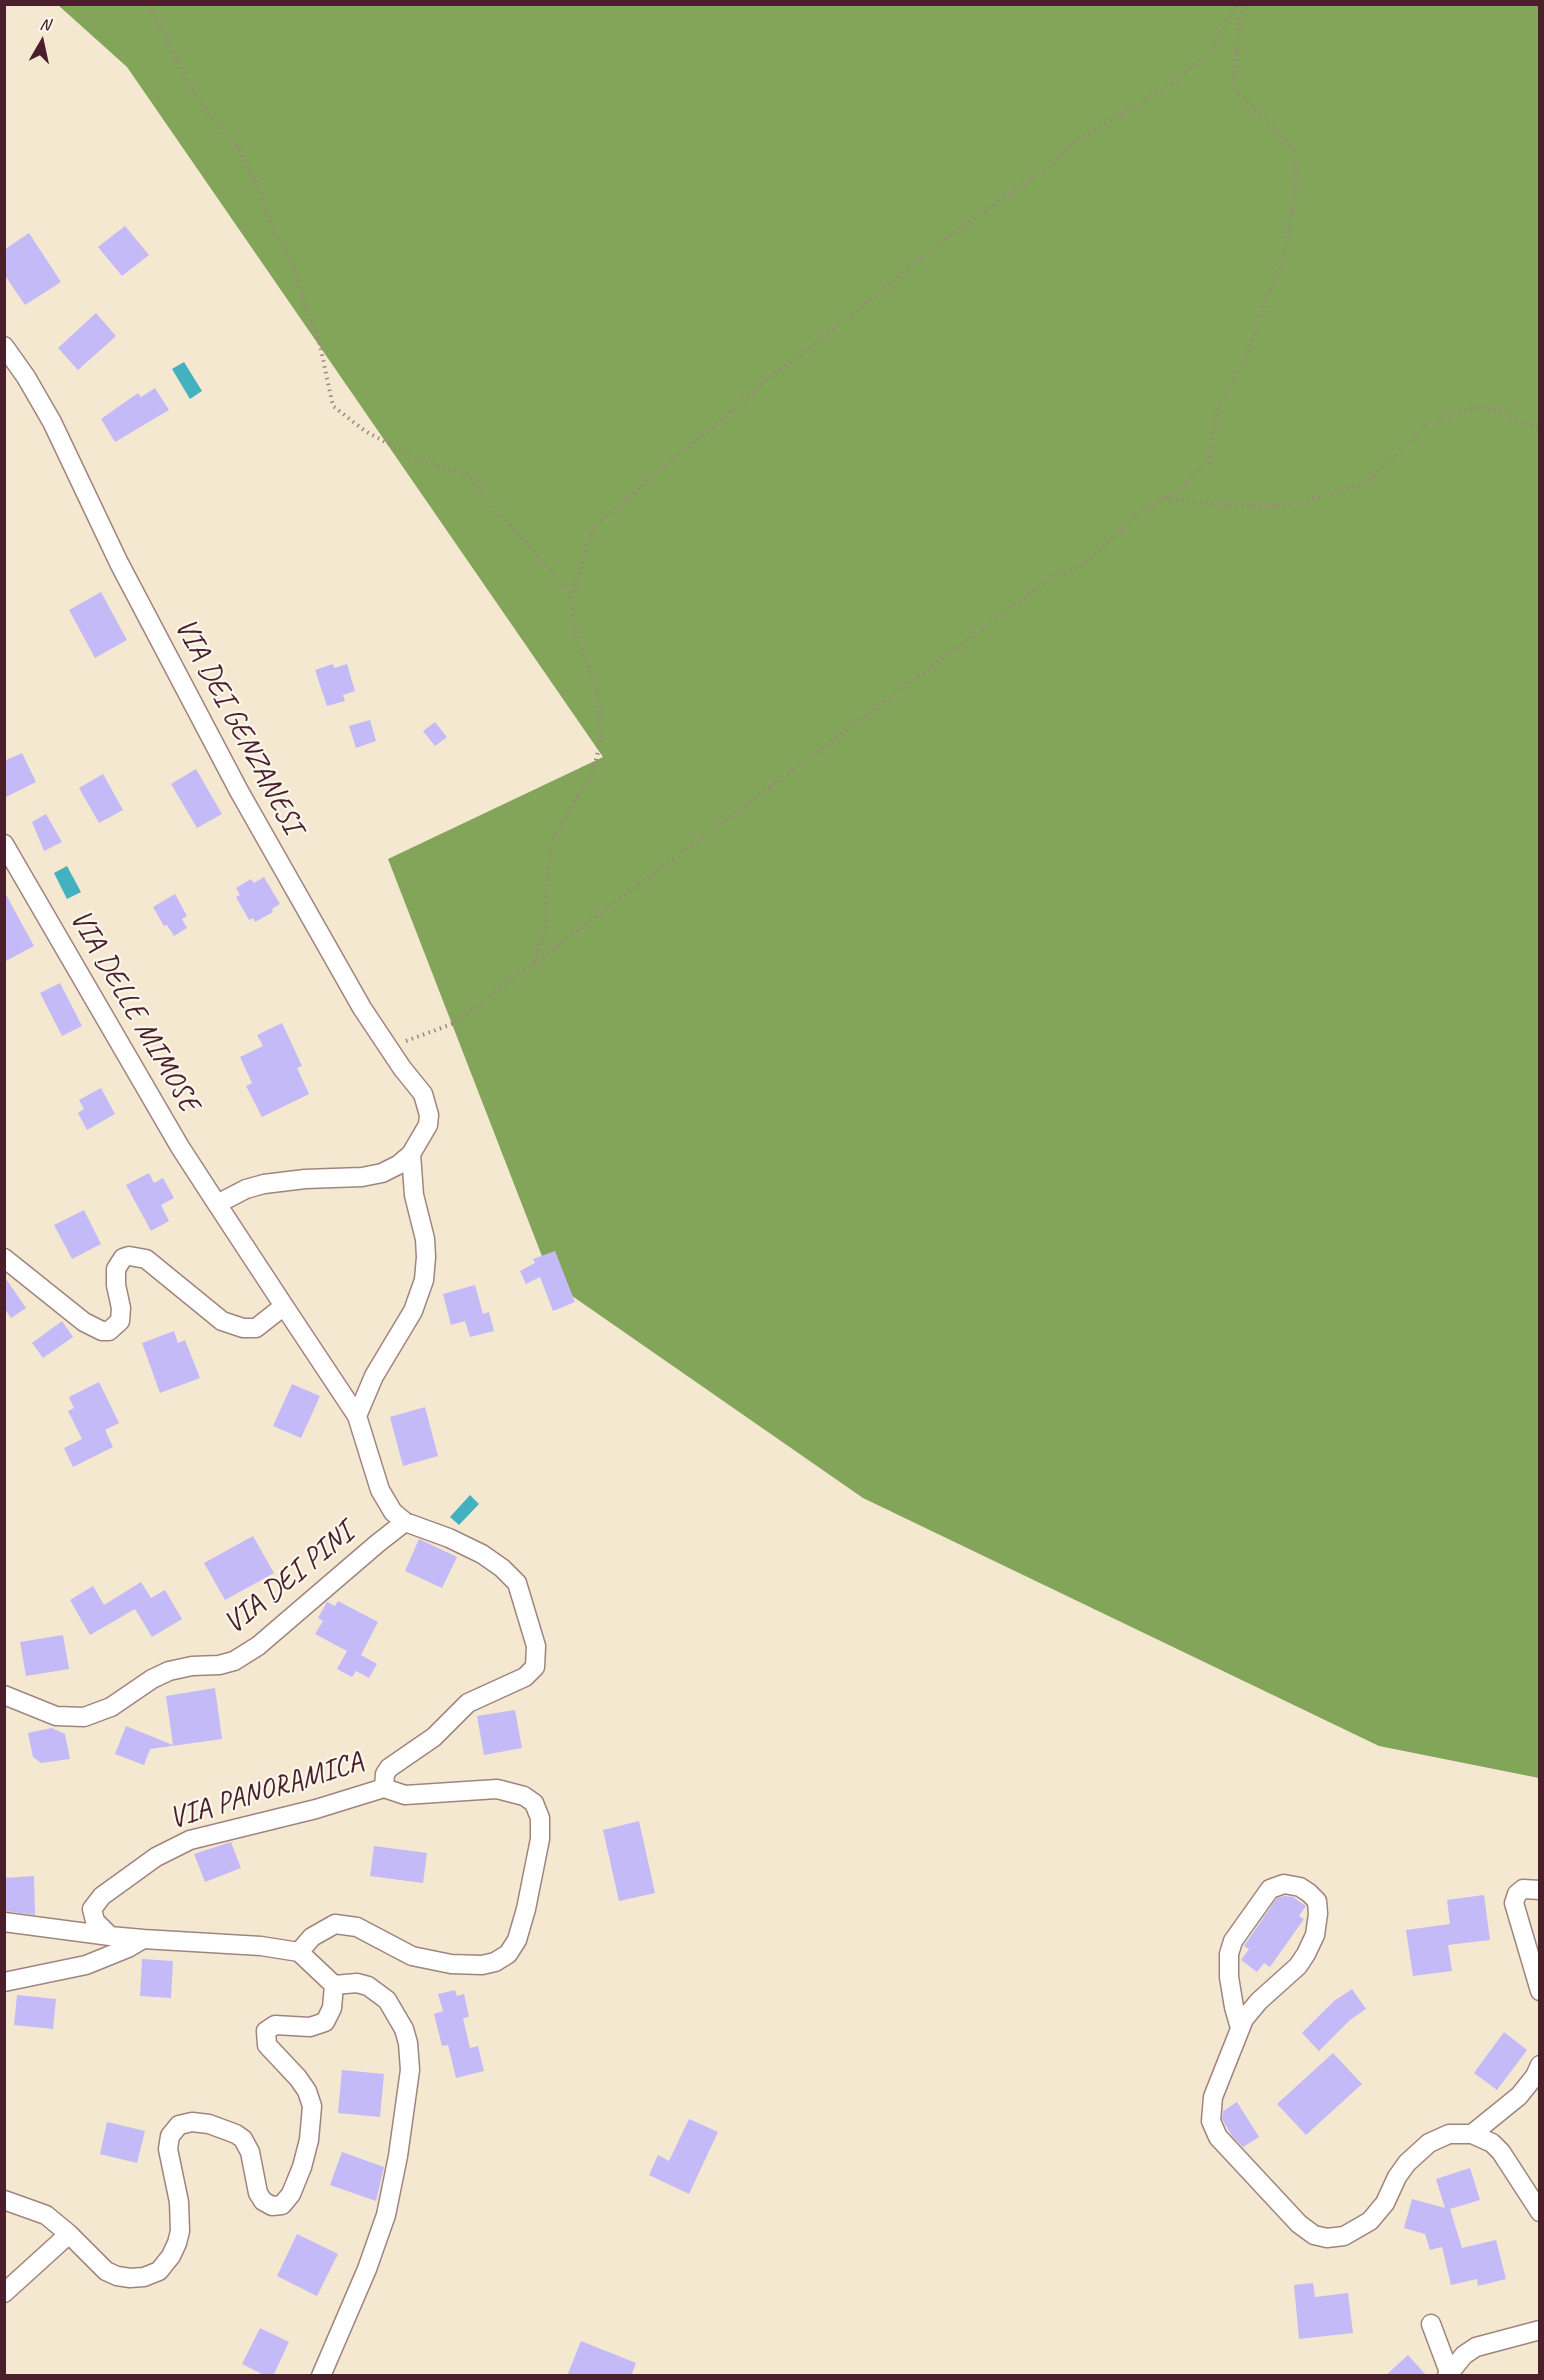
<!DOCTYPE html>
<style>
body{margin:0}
#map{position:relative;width:1544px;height:2380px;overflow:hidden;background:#f5e8d1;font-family:Caveat,sans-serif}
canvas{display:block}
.frame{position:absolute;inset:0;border:6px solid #4a1f2b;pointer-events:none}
.north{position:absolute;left:12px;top:12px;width:60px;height:60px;-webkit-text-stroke:4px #fbf7ec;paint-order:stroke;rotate:9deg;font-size:16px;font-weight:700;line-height:24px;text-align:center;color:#4a1f2b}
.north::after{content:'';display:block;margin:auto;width:21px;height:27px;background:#4a1f2b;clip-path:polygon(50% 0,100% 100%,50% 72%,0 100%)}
</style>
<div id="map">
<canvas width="1544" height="2380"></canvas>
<div class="frame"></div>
<div class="north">N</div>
</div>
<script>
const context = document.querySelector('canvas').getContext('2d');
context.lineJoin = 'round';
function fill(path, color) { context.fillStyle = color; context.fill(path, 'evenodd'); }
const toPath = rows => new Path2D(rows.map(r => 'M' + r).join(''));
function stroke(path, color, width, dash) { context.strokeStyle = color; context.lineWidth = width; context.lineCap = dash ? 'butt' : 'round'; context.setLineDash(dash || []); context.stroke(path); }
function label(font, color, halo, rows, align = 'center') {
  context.font = font + ' Caveat,sans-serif'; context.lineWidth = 4.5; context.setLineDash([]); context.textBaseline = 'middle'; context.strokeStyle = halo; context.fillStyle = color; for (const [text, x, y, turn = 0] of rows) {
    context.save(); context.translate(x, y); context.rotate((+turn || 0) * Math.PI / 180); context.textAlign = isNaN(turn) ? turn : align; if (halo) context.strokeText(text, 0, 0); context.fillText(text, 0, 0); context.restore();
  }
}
const forest = toPath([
 [58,5,1539,5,1539,1778,1379,1746,863,1498,552,1282,388,859,603,757,127,67]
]);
const water = toPath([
 [184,362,202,391,190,399,172,369],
 [67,866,81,892,67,899,54,873],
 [470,1495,479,1504,459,1525,450,1517]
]);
const building = toPath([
 [125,226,149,255,122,276,98,247],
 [29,233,61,282,25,305,4,274,4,250],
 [96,313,116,336,78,370,58,348],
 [155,388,169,410,115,442,101,419,138,393,141,397],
 [101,592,127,640,95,658,69,610],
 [333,664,334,668,347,664,355,691,343,695,345,701,327,706,315,670],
 [370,720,376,741,356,748,349,726],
 [435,722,447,737,435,746,423,731],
 [22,753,36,782,4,798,4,761],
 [196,769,222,814,197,828,171,784],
 [103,774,123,810,99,823,79,788],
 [46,814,62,842,44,851,32,822],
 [264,877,280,904,272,909,273,912,255,922,253,918,249,920,236,897,240,895,236,888,251,879,254,883],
 [4,891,34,946,4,962],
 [175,894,187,916,182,919,187,928,174,936,167,925,164,926,153,907],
 [60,983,82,1026,62,1036,40,993],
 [282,1023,302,1066,297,1068,309,1094,262,1117,246,1086,252,1083,240,1057,263,1046,257,1035],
 [101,1088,115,1114,87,1130,78,1113,84,1109,79,1100],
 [149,1173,154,1183,163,1178,174,1198,161,1205,169,1221,151,1231,126,1185],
 [84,1210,101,1244,72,1259,54,1225],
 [555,1251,575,1302,553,1311,540,1277,526,1284,520,1271,535,1263,533,1259],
 [4,1276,26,1308,11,1318,4,1308],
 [475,1285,483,1314,489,1312,494,1331,470,1337,465,1321,451,1325,443,1294],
 [62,1321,73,1337,43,1358,32,1343],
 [174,1331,178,1343,185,1340,200,1378,160,1393,142,1343],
 [99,1382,119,1423,105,1430,113,1447,73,1467,64,1448,82,1439,68,1411,74,1408,69,1397],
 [292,1384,320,1396,301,1438,273,1426],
 [425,1407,438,1456,403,1466,390,1417],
 [253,1536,274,1573,225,1600,204,1563],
 [419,1539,457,1557,442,1588,405,1571],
 [141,1582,151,1598,165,1590,182,1619,152,1637,135,1609,90,1635,70,1600,93,1586,104,1605],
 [338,1601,378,1622,361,1655,377,1664,369,1678,356,1671,352,1677,337,1669,347,1651,315,1634,323,1621,318,1618,327,1602,335,1606],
 [63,1635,69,1669,26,1676,20,1642],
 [215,1688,222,1739,150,1749,144,1765,115,1754,126,1726,173,1745,166,1696],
 [515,1710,522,1748,484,1755,477,1716],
 [52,1728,65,1734,70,1759,41,1763,33,1757,28,1733],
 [639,1821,655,1893,619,1901,603,1830],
 [231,1842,241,1868,205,1882,194,1854],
 [374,1846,427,1853,423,1883,370,1876],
 [34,1876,35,1915,4,1911,4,1878],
 [1484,1895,1490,1940,1448,1945,1452,1971,1413,1976,1406,1930,1450,1924,1447,1900],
 [1285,1896,1293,1897,1306,1906,1299,1916,1304,1919,1270,1967,1264,1963,1257,1972,1241,1960,1249,1949,1244,1946,1277,1898],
 [142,1959,173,1961,171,1998,140,1996],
 [1352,1989,1366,2009,1350,2020,1319,2051,1302,2033,1334,2001],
 [455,1990,457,1996,464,1994,469,2017,463,2018,470,2048,478,2046,484,2071,456,2078,448,2045,442,2046,434,2014,443,2011,438,1994],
 [17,1995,56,1999,53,2029,14,2025],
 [1504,2032,1527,2050,1497,2090,1474,2073],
 [1333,2053,1362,2084,1306,2135,1277,2104],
 [342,2070,384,2074,380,2117,338,2113],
 [1237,2102,1259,2137,1243,2147,1232,2136,1222,2119,1223,2111],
 [689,2119,718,2132,689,2194,649,2175,658,2155,669,2161],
 [107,2122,145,2131,137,2163,100,2154],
 [342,2152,384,2167,376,2201,330,2185],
 [1470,2168,1480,2200,1450,2209,1462,2248,1496,2240,1506,2279,1478,2286,1477,2279,1451,2285,1442,2247,1430,2250,1425,2234,1404,2228,1412,2199,1445,2208,1436,2179],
 [297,2234,338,2254,317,2296,277,2276],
 [1313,2283,1315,2297,1348,2293,1353,2333,1299,2339,1294,2285],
 [260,2328,289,2342,273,2376,266,2376,242,2364],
 [581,2341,636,2363,631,2376,567,2376],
 [1408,2355,1427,2376,1385,2376]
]);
const path = toPath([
 [146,4,164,32,185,77,210,117,235,143,256,181,271,225,293,264,304,303,318,336,333,406,365,431,419,460,467,475,572,595],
 [1167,498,1209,462,1218,407,1244,361,1285,251,1295,200,1296,152,1233,87,1240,18,1248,4],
 [534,962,547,923,546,883,552,840,593,772,602,735,597,691,573,627,572,596,592,529,679,454,716,425,770,377,817,343,945,239,1052,165,1067,147,1177,80,1210,51,1236,4],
 [406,1041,452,1024,1053,576,1079,567,1105,546,1131,518,1167,498,1228,506,1291,505,1366,483,1429,424,1469,408,1500,410,1523,424,1540,429]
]);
const street = toPath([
 [4,346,26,377,52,422,119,563,239,791,362,1008,402,1068,423,1094,429,1115,428,1125,411,1154,398,1165,382,1173,362,1177,305,1179,264,1184,246,1189,217,1204,284,1306,256,1328,243,1328,222,1321,146,1259,129,1256,123,1258,116,1269,116,1285,121,1308,120,1321,109,1331,102,1331,84,1322,4,1258],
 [4,844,180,1147,217,1204],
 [284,1306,357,1416],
 [4,1695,56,1716,84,1717,111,1707,152,1679,169,1671,192,1666,219,1665,234,1661,258,1646,378,1543,405,1522],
 [1540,1890,1523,1889,1517,1894,1514,1903,1540,1991],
 [4,1922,110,1936],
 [299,1952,312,1937,335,1924,357,1927,412,1956,451,1964,482,1965,495,1962,508,1954,517,1940,526,1909,540,1839,540,1818,534,1803,524,1796,497,1789,405,1795,384,1788],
 [4,1982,86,1965,128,1948,143,1939,110,1936,95,1921,92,1909,102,1896,156,1857,190,1840,316,1809,384,1788,385,1774,389,1768,434,1737,468,1703,525,1677,535,1667,536,1646,517,1583,502,1568,482,1554,449,1538,405,1522,393,1512,380,1490,357,1416,374,1376,413,1311,424,1280,426,1257,425,1239,414,1195,411,1154],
 [1240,2028,1234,2007,1229,1977,1229,1954,1233,1941,1270,1889,1284,1884,1300,1887,1309,1893,1317,1901,1318,1914,1315,1935,1306,1954,1298,1966,1259,2001,1244,2019,1213,2097,1211,2121,1218,2137,1299,2224,1314,2235,1327,2238,1344,2236,1370,2221,1385,2203,1397,2177,1407,2163,1429,2143,1449,2134,1472,2134,1492,2143,1501,2152,1540,2212],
 [1472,2134,1519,2096,1535,2076,1540,2065],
 [4,2200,46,2215,69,2234,106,2271,117,2276,130,2278,144,2277,159,2271,171,2256,177,2243,180,2231,179,2202,168,2149,170,2136,179,2125,192,2122,209,2124,236,2134,243,2139,250,2152,258,2193,263,2201,272,2206,282,2205,291,2194,302,2167,309,2140,312,2106,307,2091,298,2078,267,2045,266,2031,275,2025,310,2027,325,2022,332,2008,334,1985,299,1952,261,1946,143,1939],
 [4,2293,69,2234],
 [1431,2324,1449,2372],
 [321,2376,367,2269,386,2215,398,2156,410,2070,408,2043,404,2029,387,2000,368,1986,357,1983,334,1985],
 [1447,2376,1464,2355,1476,2347,1540,2330]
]);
const streetNames = [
 ["VIA DEI GENZANESI",238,726,62],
 ["VIA DELLE MIMOSE",134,1011,60],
 ["VIA DEI PINI",289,1579,-39],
 ["VIA PANORAMICA",266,1791,-17]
];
fill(forest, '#82a55a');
fill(water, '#43b1c0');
fill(building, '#c3baf7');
stroke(street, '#a0847e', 21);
stroke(path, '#a0847e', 4, [1.5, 4.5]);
stroke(street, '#fff', 18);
label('30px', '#4a1f2b', '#fbf7ec', streetNames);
</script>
